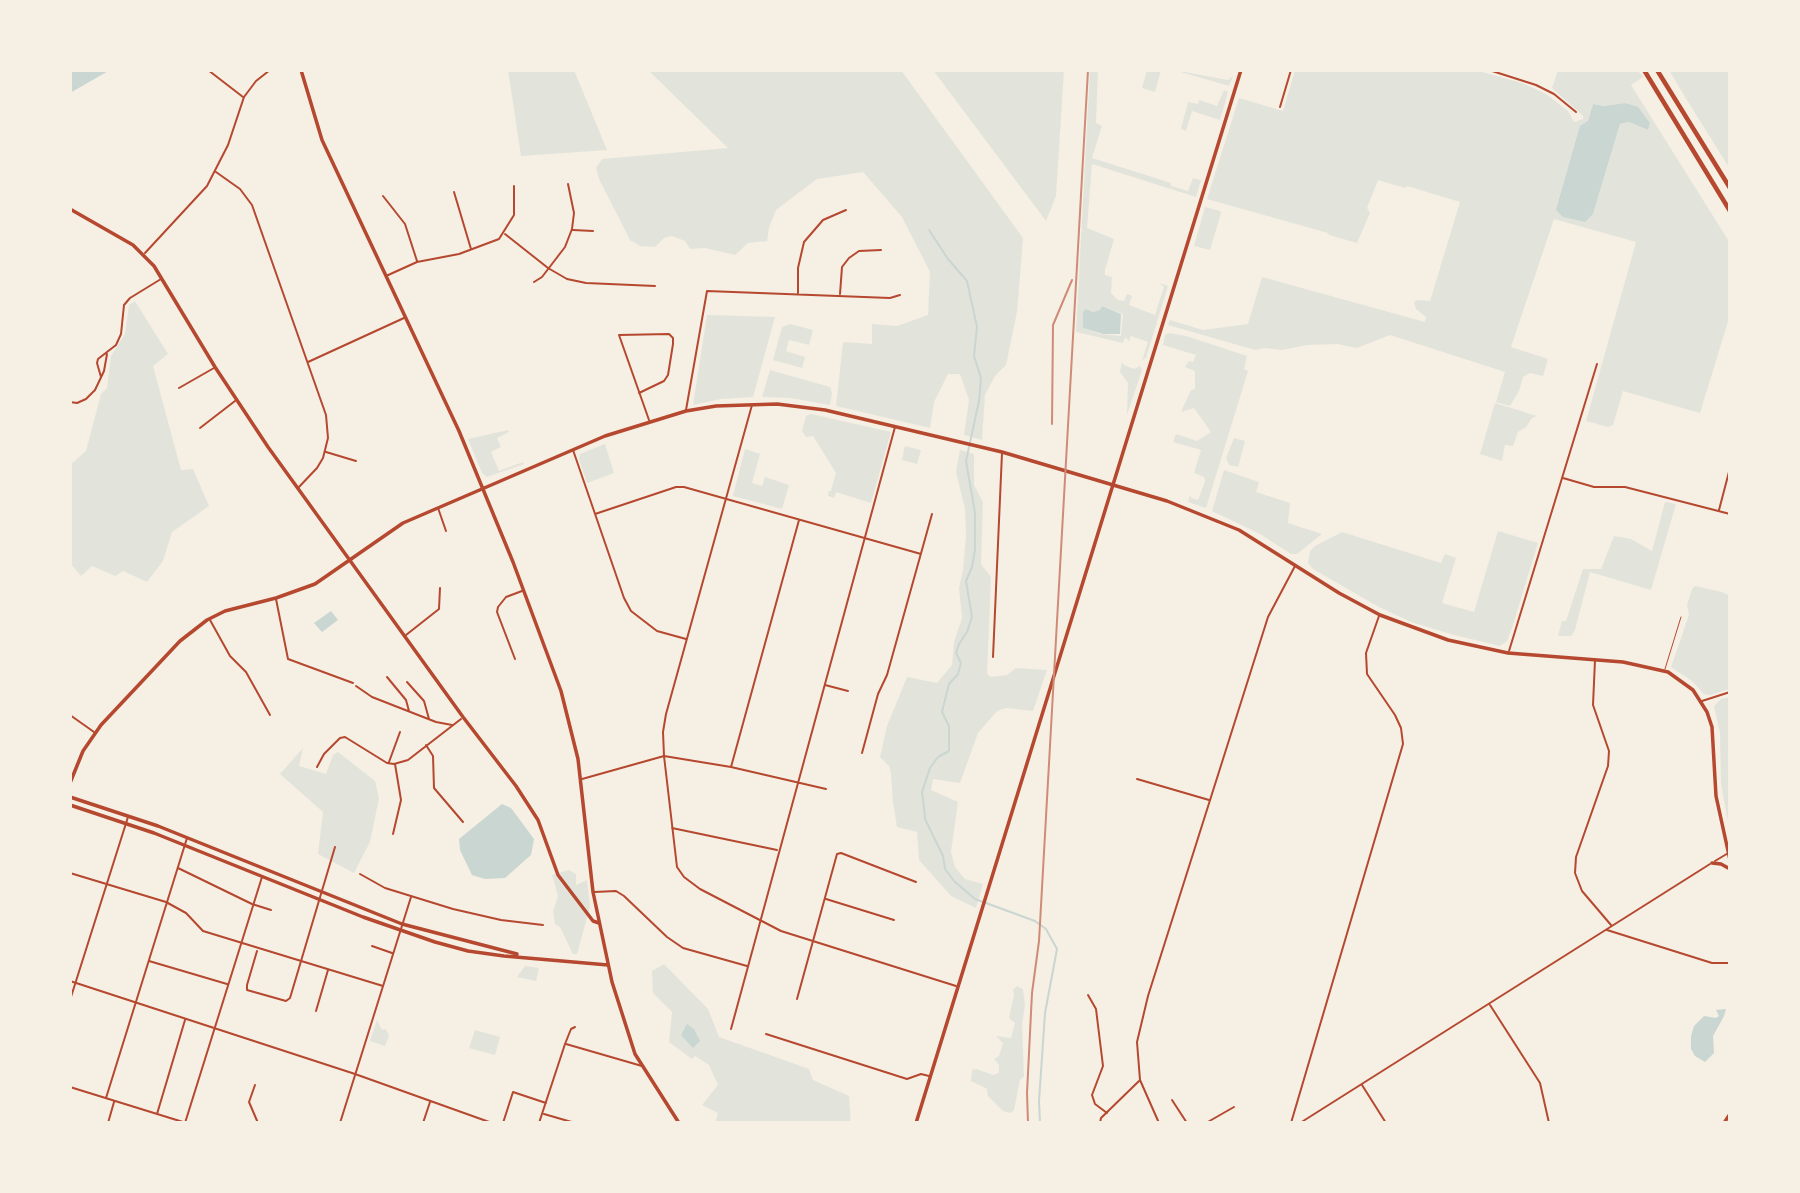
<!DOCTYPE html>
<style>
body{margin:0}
#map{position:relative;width:1800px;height:1193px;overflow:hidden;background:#f6efe4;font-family:"IBM Plex Sans",sans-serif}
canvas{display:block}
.frame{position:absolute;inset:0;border:72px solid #f6efe4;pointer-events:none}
</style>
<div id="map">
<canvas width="1800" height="1193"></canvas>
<div class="frame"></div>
</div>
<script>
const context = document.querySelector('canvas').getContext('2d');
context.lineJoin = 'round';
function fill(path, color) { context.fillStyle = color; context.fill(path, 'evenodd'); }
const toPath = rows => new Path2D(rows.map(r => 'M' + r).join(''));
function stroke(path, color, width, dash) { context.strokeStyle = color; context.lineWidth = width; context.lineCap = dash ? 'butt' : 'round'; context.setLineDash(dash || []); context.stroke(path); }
const green = toPath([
 [508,70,574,70,607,150,521,156],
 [648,70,901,70,1023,238,1017,312,1006,365,995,376,985,395,982,440,964,435,969,400,960,374,948,374,934,402,930,428,836,406,843,342,872,344,872,324,897,326,928,315,930,272,902,217,863,172,817,179,776,210,769,228,767,241,748,243,735,255,705,248,690,249,685,241,672,236,664,238,655,247,640,246,630,240,599,179,596,168,602,159,728,148],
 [933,70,1064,70,1056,196,1046,221],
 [1090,70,1098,70,1096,123,1102,126,1092,158,1171,183,1171,186,1188,191,1193,178,1201,180,1196,197,1092,164,1087,228,1114,239,1105,270,1105,275,1112,277,1111,293,1118,300,1124,301,1127,294,1132,296,1129,305,1155,315,1164,287,1159,283,1168,286,1146,358,1142,360,1148,342,1131,336,1129,341,1125,337,1123,343,1076,332],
 [1102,306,1123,314,1121,336,1100,334,1083,328,1086,309,1093,312,1100,310],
 [1147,70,1161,70,1155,92,1142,88],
 [1174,70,1228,80,1233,76,1229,86],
 [1295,70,1475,70,1522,83,1546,94,1568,111,1574,122,1583,119,1583,116,1552,88,1558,70,1638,70,1643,77,1631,85,1730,243,1730,315,1700,413,1623,391,1613,425,1608,427,1586,421,1636,242,1554,219,1511,347,1548,359,1543,376,1530,373,1523,377,1519,391,1510,406,1496,402,1505,372,1390,335,1357,348,1337,344,1307,345,1282,350,1264,348,1255,350,1168,325,1170,320,1203,330,1248,324,1262,277,1425,322,1426,317,1416,309,1414,302,1417,300,1430,301,1460,202,1407,186,1405,188,1378,180,1367,208,1370,213,1357,243,1329,235,1328,233,1207,199,1239,98,1283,111],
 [1625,103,1648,130,1629,122,1620,124,1593,214,1580,127,1588,121,1593,104,1604,106],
 [1669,70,1730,70,1730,169,1685,97],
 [1224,90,1228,92,1220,120,1192,111,1186,131,1181,129,1188,102,1198,104,1199,100,1217,106],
 [1205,207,1220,211,1221,213,1210,250,1194,246],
 [135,301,168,354,153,366,181,470,193,469,209,506,172,532,163,561,147,582,123,571,115,576,92,566,81,576,70,563,70,465,86,451,101,394,107,388,111,356,125,334,129,305],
 [707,315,775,317,753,397,721,399,693,405],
 [790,324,813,330,809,345,789,340,786,351,805,357,802,368,773,360,782,327],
 [1170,333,1186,336,1247,356,1244,369,1248,371,1206,508,1188,502,1190,495,1191,498,1198,500,1205,481,1204,477,1194,473,1201,450,1173,442,1176,434,1197,441,1211,432,1194,408,1181,412,1191,390,1195,389,1195,371,1185,367,1189,361,1193,362,1196,355,1163,345,1165,335],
 [1122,362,1124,365,1134,369,1140,366,1142,370,1127,415,1128,383,1120,372],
 [770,370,830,387,832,393,830,405,790,398,762,397],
 [1495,403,1537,416,1532,418,1526,427,1518,432,1513,446,1505,445,1502,461,1480,454],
 [811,414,891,432,871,503,836,492,834,498,828,496,829,491,832,491,831,490,836,473,813,436,806,437,802,431,806,416],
 [508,430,509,432,497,438,501,447,491,452,499,471,523,462,524,464,487,477,482,473,468,439],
 [1234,438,1245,441,1238,467,1229,465,1226,458],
 [605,444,614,473,587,483,579,459,580,454],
 [905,446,921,450,917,464,902,460],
 [745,449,760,454,752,483,762,486,765,477,789,485,782,509,733,496],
 [960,450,974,454,974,485,983,502,981,564,991,577,987,673,990,677,1007,675,1016,668,1047,670,1033,711,1006,708,997,711,978,733,960,783,933,779,931,790,958,802,951,852,955,867,965,879,983,884,976,908,951,896,919,860,917,832,897,827,893,802,891,774,889,766,880,757,887,726,907,677,937,683,952,665,954,642,962,618,959,588,963,570,966,537,965,509,956,472],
 [1224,470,1259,482,1256,492,1290,503,1288,523,1322,534,1297,554,1291,554,1260,534,1212,511],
 [1665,502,1676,504,1651,590,1590,572,1575,630,1571,636,1558,636,1562,621,1566,621,1583,569,1601,569,1614,536,1631,539,1652,551],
 [1498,531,1538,543,1512,628,1507,641,1500,646,1454,635,1411,622,1379,607,1313,569,1308,563,1310,551,1315,546,1342,532,1441,563,1445,554,1456,558,1442,603,1474,612],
 [1695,586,1722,592,1730,596,1730,689,1710,695,1704,694,1692,681,1671,667,1689,615,1687,605,1692,589],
 [1730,697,1730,832,1721,784,1720,733,1714,706,1721,699],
 [303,748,299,766,326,774,333,755,338,752,375,781,379,798,370,842,354,873,318,854,323,812,280,774],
 [569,870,576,874,576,885,587,880,590,907,577,954,573,954,560,927,555,924,553,911,558,896,552,875],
 [664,964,708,1009,719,1037,809,1069,813,1080,849,1096,851,1123,715,1123,718,1113,702,1105,718,1085,709,1065,695,1056,692,1059,669,1042,672,1012,653,993,652,971],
 [525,966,539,968,536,981,517,977],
 [1017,986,1023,989,1025,1005,1022,1025,1024,1076,1020,1080,1014,1110,1010,1113,1003,1111,988,1096,987,1089,971,1081,972,1070,976,1069,993,1075,999,1073,999,1065,994,1059,999,1056,1003,1043,996,1036,1011,1038,1015,1023,1009,1018,1014,995,1013,990],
 [377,1020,382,1030,386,1029,389,1036,385,1046,370,1041],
 [475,1030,500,1037,495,1055,469,1048]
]);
const water = toPath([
 [70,70,110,70,70,93],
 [1625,103,1638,107,1650,123,1648,130,1629,122,1620,124,1593,214,1585,222,1563,217,1556,210,1580,126,1588,121,1593,104,1604,106],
 [1102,306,1121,314,1120,334,1103,334,1083,328,1083,312,1086,309,1093,312,1100,310],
 [331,611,338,620,322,632,314,623],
 [502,804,511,808,534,839,531,855,505,878,485,879,472,875,460,850,459,839],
 [1726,1009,1724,1016,1713,1036,1714,1053,1705,1062,1695,1056,1691,1049,1691,1036,1694,1026,1704,1016,1716,1018,1719,1016,1716,1010],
 [687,1024,694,1029,700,1041,693,1048,681,1035]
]);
const stream = toPath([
 [929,230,948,259,967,281,977,327,974,356,981,378,979,401,966,461,975,513,975,550,972,567,966,581,972,617,967,632,959,644,956,653,961,663,958,674,949,684,942,712,949,726,949,751,938,757,930,768,922,792,924,808,925,819,943,856,945,869,954,881,975,899,1035,921,1046,929,1057,949,1045,1013,1039,1101,1040,1123]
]);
const service = toPath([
 [1665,669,1681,617]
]);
const minor = toPath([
 [208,70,243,97],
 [1489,70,1536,85,1554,94,1576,112],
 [1280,107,1291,70],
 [216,172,240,189,252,205,326,415,328,438,323,458,317,468,298,488],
 [454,192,471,249],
 [383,196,405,224,417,261],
 [573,230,593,231],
 [505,234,548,268,567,279,586,283,655,286],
 [145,253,207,186,228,145,244,97,256,81,270,70],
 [386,276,417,262,459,254,499,239,514,215,514,186],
 [534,282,542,277,565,247,572,229,574,213,568,184],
 [798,293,798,268,804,242,823,220,846,210],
 [840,294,842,267,849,258,859,251,881,250],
 [308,362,404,318],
 [101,377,97,363,98,359,116,345,121,334,124,305,130,298,161,279],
 [179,388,214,368],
 [639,393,664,381,668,375,673,344,673,338,669,334,619,335,649,420],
 [70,402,77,403,86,399,95,390,104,371,107,354],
 [752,405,666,714,663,732,664,756,677,867,684,877,700,889,781,931,956,986],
 [686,410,707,291,890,298,900,295],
 [200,428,235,401],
 [573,450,624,598,631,611,657,631,686,639],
 [326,452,356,461],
 [1563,478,1594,487,1625,487,1730,514],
 [438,508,446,531],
 [1719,510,1730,468],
 [595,514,676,487,684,487,921,554],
 [276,599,288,659,353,683],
 [210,620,230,656,246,672,270,715],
 [406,635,439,609,440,588],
 [1509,651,1597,364],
 [993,657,1002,453],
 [515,659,497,612,498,607,506,597,522,591],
 [1595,660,1593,705,1609,751,1608,766,1576,857,1575,873,1582,891,1611,925],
 [387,677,406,700,409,711],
 [407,682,424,701,429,719],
 [825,685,848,691],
 [356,686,372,697,436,722,452,725],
 [1702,701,1730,692],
 [70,715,94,732],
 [426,745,433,756,434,788,463,822],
 [862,753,878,694,887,675,932,514],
 [389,762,400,732],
 [317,767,324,754,340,738,345,737,387,763,394,764,408,760,461,719],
 [731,767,799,520],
 [582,779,664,756,731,767,826,789],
 [1137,779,1209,800],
 [672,828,777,850],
 [393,834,401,800,395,764],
 [1715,861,1730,852],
 [178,868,252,904,271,910],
 [70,873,166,902,186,913,203,931,383,986],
 [360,874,385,888,453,909,501,920,543,925],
 [594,892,616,891,624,896,667,937,683,948,747,966],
 [826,899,894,920],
 [1607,930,1712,963,1730,963],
 [372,946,392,953],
 [257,951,247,985,247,990,286,1001,290,998,335,847],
 [149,961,227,984],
 [70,981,355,1074,492,1123],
 [1088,995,1096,1009,1103,1066,1092,1095,1095,1104,1107,1113],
 [797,999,837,854,841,853,916,882],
 [70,1000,128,817],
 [1490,1005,1540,1083,1549,1123],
 [316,1011,328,970],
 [731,1029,895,427],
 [766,1034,907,1079,921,1074,929,1076],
 [566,1044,642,1066],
 [255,1085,249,1102,258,1123],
 [1362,1085,1386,1123],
 [70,1087,183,1122],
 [106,1098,187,838],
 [1172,1100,1187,1123],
 [157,1114,185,1020],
 [544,1114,575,1123],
 [373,1122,375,1123],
 [108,1123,114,1102],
 [185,1123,262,877],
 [340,1123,411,897],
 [423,1123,430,1102],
 [503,1123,513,1092,546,1103],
 [539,1123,565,1044,571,1029,575,1027],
 [1100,1123,1101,1118,1139,1081],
 [1159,1123,1140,1080,1137,1042,1148,996,1268,617,1295,566],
 [1206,1123,1234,1107],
 [1291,1123,1403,744,1401,728,1395,715,1367,674,1366,653,1379,616],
 [1300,1123,1710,864]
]);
const secondary = toPath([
 [70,209,133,245,154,266,215,367,268,447,463,717,516,786,538,820,558,875,593,921,599,923],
 [70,783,83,751,101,725,180,641,207,620,225,611,276,598,315,584,403,523,605,436,686,411,716,406,777,404,825,410,1002,452,1167,501,1239,530,1339,593,1380,615,1448,640,1508,653,1623,662,1668,672,1693,690,1707,712,1712,727,1716,796,1730,860],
 [1712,863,1721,864,1730,869]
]);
const primary = toPath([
 [301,70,322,140,459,431,513,562,561,691,578,759,593,892,612,982,635,1054,679,1123],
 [70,797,158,826,402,924,517,954],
 [70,805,154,833,363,917,435,942,468,951,504,956,608,965],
 [916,1123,1241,70],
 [1724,1123,1730,1114]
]);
const motorway = toPath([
 [1644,70,1730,211],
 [1657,70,1730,188]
]);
const rail = toPath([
 [1052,424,1053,325,1072,280],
 [1028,1123,1027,1093,1032,993,1039,941,1088,70]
]);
fill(green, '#e2e4dc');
fill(water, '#c9d6d2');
stroke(stream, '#c9d6d2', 2);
stroke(service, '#b5482f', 1);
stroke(minor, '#b5482f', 2);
stroke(secondary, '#b5482f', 3.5);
stroke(primary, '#b5482f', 3.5);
stroke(motorway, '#b5482f', 4.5);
stroke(rail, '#cf8b77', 2);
</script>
